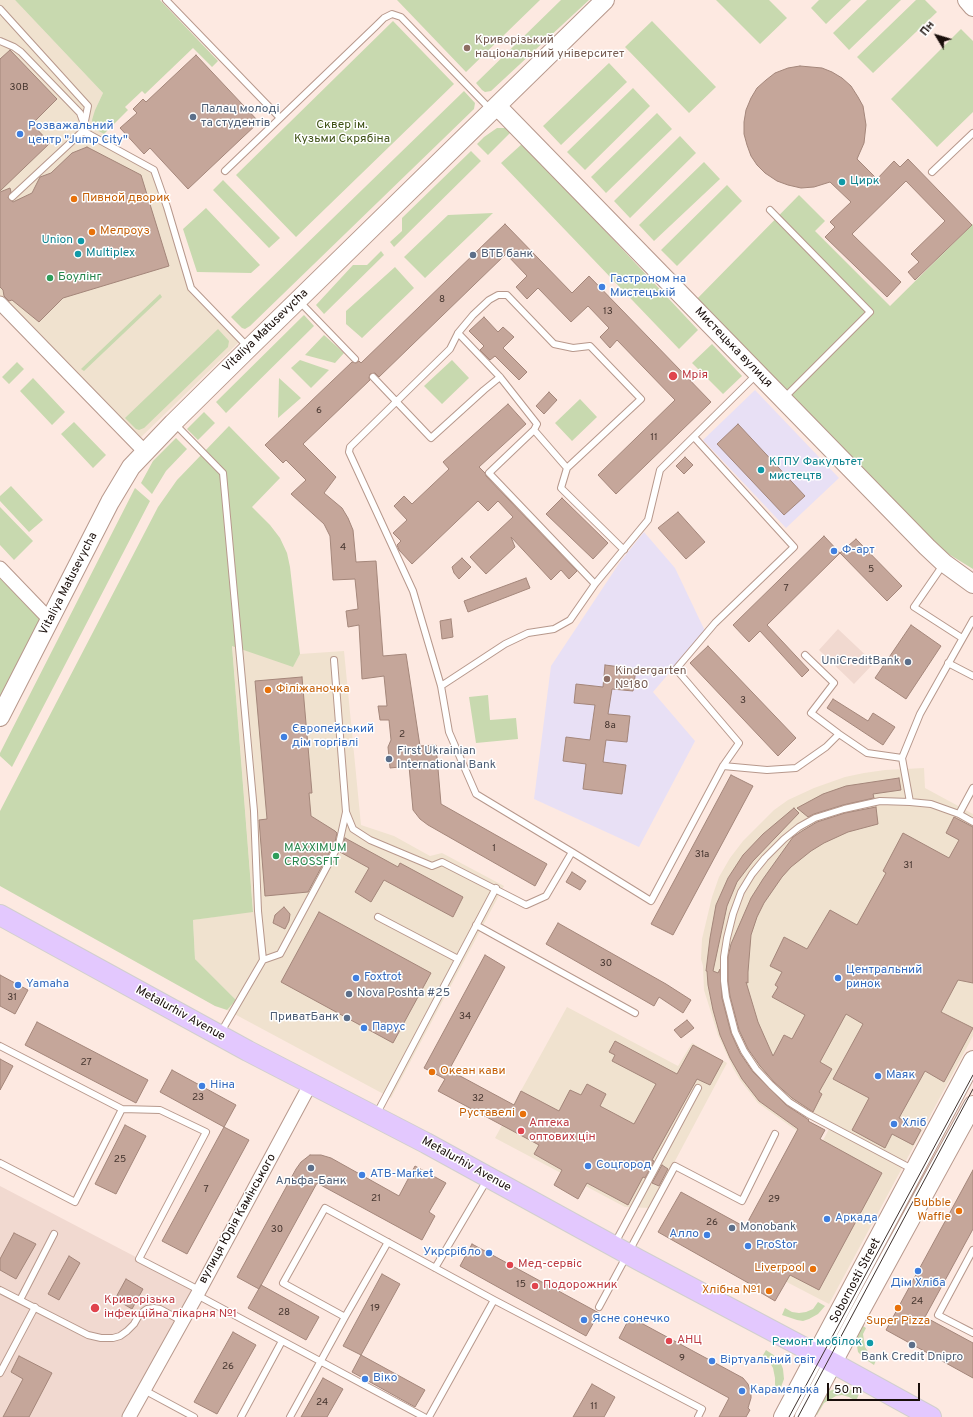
<!DOCTYPE html>
<meta charset="utf-8">
<style>
body{margin:0}
#map{position:relative;width:973px;height:1417px;overflow:hidden;background:#fde9e1;font-family:Overpass,sans-serif}
canvas{display:block}
.north{position:absolute;left:917px;top:16px;width:40px;height:40px;-webkit-text-stroke:3px #fff;paint-order:stroke;rotate:308deg;font-size:11px;font-weight:700;line-height:16px;text-align:center;color:#190e0a}
.north::after{content:'';display:block;margin:auto;width:14px;height:18px;background:#190e0a;clip-path:polygon(50% 0,100% 100%,50% 72%,0 100%)}
.scale{position:absolute;left:827px;top:1383px;width:93px;height:18px;box-sizing:border-box;border:2px solid #190e0a;border-top:0;padding-left:5px;font-size:12px;line-height:14px;white-space:nowrap;color:#190e0a;-webkit-text-stroke:3px #fff;paint-order:stroke}
</style>
<div id="map">
<canvas width="973" height="1417"></canvas>
<div class="north">Пн</div>
<div class="scale">50 m</div>
</div>
<script>
const context = document.querySelector('canvas').getContext('2d');
context.lineJoin = 'round';
function fill(path, color) { context.fillStyle = color; context.fill(path, 'evenodd'); }
const toPath = rows => new Path2D(rows.map(r => 'M' + r).join(''));
function stroke(path, color, width, dash) { context.strokeStyle = color; context.lineWidth = width; context.lineCap = dash ? 'butt' : 'round'; context.setLineDash(dash || []); context.stroke(path); }
function label(font, color, halo, rows, align = 'center') {
  context.font = font + ' Overpass,sans-serif'; context.lineWidth = 3; context.setLineDash([]); context.textBaseline = 'middle'; context.strokeStyle = halo; context.fillStyle = color; for (const [text, x, y, turn = 0] of rows) {
    context.save(); context.translate(x, y); context.rotate((+turn || 0) * Math.PI / 180); context.textAlign = isNaN(turn) ? turn : align; if (halo) context.strokeText(text, 0, 0); context.fillText(text, 0, 0); context.restore();
  }
}
const commercial = toPath([
 [0,0,15,0,103,93,95,110,93,128,104,134,118,150,154,170,191,288,241,340,135,443,0,303],
 [232,645,293,666,300,654,344,651,361,825,394,836,430,856,442,853,504,886,391,1098,227,1010,236,1000,195,959,193,920,253,911],
 [924,768,925,788,973,814,973,1036,829,1304,756,1266,829,1129,805,1116,797,1131,758,1103,740,1080,733,1068,718,1035,704,990,703,966,701,959,702,939,712,897,719,877,730,858,743,841,774,810,788,800,814,788,845,777,864,773,885,770],
 [567,1007,678,1066,692,1043,727,1063,650,1208,625,1207,495,1138]
]);
const built = toPath([
 [838,629,874,663,854,684,819,650],
 [0,1186,199,1290,129,1417,0,1417]
]);
const education = toPath([
 [755,390,839,478,786,528,703,440],
 [644,532,675,568,705,631,653,692,695,741,639,847,534,799,551,666,620,562]
]);
const green = toPath([
 [15,0,160,0,218,61,212,67,193,48,145,94,142,91,125,107,128,110,104,134,93,128,92,120,95,110,103,93],
 [397,0,540,0,466,72],
 [561,0,589,0,491,91,485,92,482,90,476,83],
 [716,0,769,0,787,18,760,44],
 [819,0,851,0,826,24,811,8],
 [867,0,901,0,849,50,833,33],
 [916,0,925,0,937,12,873,73,857,57],
 [393,21,454,84,296,237,236,175],
 [652,21,716,87,689,113,625,47],
 [961,29,973,41,973,112,937,147,891,99],
 [609,63,627,82,561,145,543,126],
 [633,88,650,106,585,170,567,152],
 [464,91,475,103,474,109,250,326,245,329,242,328,231,317],
 [657,113,672,129,606,193,591,177],
 [497,128,506,128,512,131,488,155,477,144,484,137],
 [680,136,696,153,630,218,614,201],
 [523,143,698,330,679,349,501,163],
 [471,151,481,161,394,247,390,242,402,231,402,218],
 [704,162,720,179,654,241,639,225],
 [223,180,280,238,269,248,213,190],
 [727,185,742,201,677,266,661,250],
 [799,195,825,221,815,231,890,306,973,224,973,569,942,550,795,399,691,305],
 [206,208,260,265,251,273,197,272,183,229],
 [493,213,425,278,404,257,448,215],
 [381,251,384,255,324,314,316,305,353,265,367,265],
 [395,267,414,288,362,338,346,324,346,311],
 [160,294,162,297,84,371,81,369],
 [304,315,314,326,226,413,216,402],
 [218,329,229,341,228,347,144,428,139,430,136,429,125,418],
 [324,335,344,353,335,363,305,355],
 [712,344,742,376,723,394,692,363],
 [300,360,329,370,311,388,291,368],
 [452,360,469,378,442,404,424,386],
 [17,362,24,369,9,384,2,377],
 [33,378,65,412,52,425,20,391],
 [279,378,301,398,278,418],
 [580,399,597,417,572,441,555,423],
 [204,412,215,423,198,440,187,429],
 [74,422,106,455,93,468,61,434],
 [229,426,280,478,252,507,270,525,280,538,287,553,290,567,300,654,293,667,232,646,253,912,193,920,195,959,236,1000,227,1010,215,1006,0,886,0,811,158,507,177,480],
 [176,438,187,449,166,471,152,494,141,483,153,461],
 [11,486,43,520,29,532,0,501,0,496],
 [135,488,150,501,12,767,0,756,0,753],
 [0,507,33,541,14,560,0,545],
 [0,568,50,620,0,717],
 [488,695,490,720,516,718,518,739,476,743,469,697],
 [818,1302,825,1306,818,1314,809,1319,803,1321,797,1320,782,1315,785,1308,792,1312,799,1313,806,1312,813,1309],
 [860,1324,866,1328,863,1334,865,1347,869,1353,877,1358,874,1365,865,1359,858,1352,856,1340,857,1332],
 [766,1350,775,1356,780,1361,783,1369,784,1379,778,1395,772,1391,775,1385,775,1378,773,1368,770,1363,762,1357],
 [839,1387,852,1390,859,1394,856,1401,849,1397,842,1395,836,1396,824,1403,817,1415,810,1411,825,1393]
]);
const building = toPath([
 [10,50,57,99,32,124,50,143,0,191,0,59,10,50],
 [196,55,259,122,188,189,150,148,144,154,120,128,137,113,133,109,143,99,146,102,196,55],
 [800,66,822,68,832,72,842,78,851,86,858,97,863,106,866,125,864,143,857,159,877,179,894,161,900,167,908,159,972,225,915,280,908,272,919,262,911,254,945,221,906,181,852,234,901,282,887,297,825,237,835,227,830,222,851,202,830,182,814,187,801,188,788,185,777,181,765,173,757,165,751,156,747,145,744,134,744,122,746,110,751,98,757,88,766,80,775,73,788,68,800,66],
 [87,147,141,175,169,266,63,298,39,322,12,300,9,301,4,296,3,290,0,287,0,192,10,188,11,192,8,198,13,202,32,193,40,177,51,173,72,153,87,147],
 [505,224,572,293,589,276,711,402,616,494,598,475,675,400,617,340,610,348,600,337,609,328,588,306,571,322,538,288,527,299,516,287,527,276,506,254,379,377,375,373,370,374,369,378,370,380,303,444,336,477,324,493,342,508,348,518,353,530,356,562,376,561,383,656,406,654,420,746,436,745,441,804,547,864,535,886,428,825,420,819,413,810,409,766,390,768,388,747,391,740,389,720,380,720,378,706,387,706,384,676,362,679,359,625,348,627,346,611,358,609,355,579,333,580,330,536,324,524,291,494,306,480,286,460,283,463,265,445,352,362,356,363,359,361,361,363,505,224],
 [484,317,498,332,503,327,514,337,503,348,527,372,519,380,495,356,490,360,480,350,484,346,469,331,484,317],
 [549,392,557,400,544,414,536,406,549,392],
 [508,404,526,424,479,467,485,473,486,476,577,571,569,579,561,570,551,580,511,537,515,547,486,574,470,557,513,517,498,501,488,511,478,501,412,564,399,550,397,545,401,541,393,533,407,520,394,506,404,496,412,504,449,469,443,462,508,404],
 [738,424,805,496,784,515,717,444,738,424],
 [685,457,693,465,684,474,676,466,685,457],
 [562,498,608,543,593,559,546,514,562,498],
 [678,512,705,542,686,559,658,528,678,512],
 [824,536,840,553,767,625,809,670,802,677,760,631,749,642,733,625,824,536],
 [856,539,902,586,887,601,840,553,856,539],
 [462,558,471,567,459,579,454,573,452,567,462,558],
 [526,578,530,588,468,612,464,601,526,578],
 [451,619,453,637,442,639,440,621,451,619],
 [911,625,941,646,906,699,875,678,911,625],
 [708,646,796,738,778,756,690,663,708,646],
 [605,665,636,669,633,691,612,689,608,714,630,716,627,742,606,740,603,762,626,765,622,794,583,789,586,764,563,761,566,737,590,740,595,705,574,703,576,684,603,687,605,665],
 [302,677,312,793,309,793,311,816,335,831,337,833,335,842,308,892,265,896,259,820,267,819,255,681,302,677],
 [833,699,868,721,873,713,895,727,883,745,827,708,833,699],
 [731,775,753,786,673,935,651,924,731,775],
 [899,778,901,790,873,794,874,798,843,805,814,814,808,817,797,808,823,794,846,786,899,778],
 [876,807,878,824,848,832,824,843,811,851,791,867,782,877,764,903,757,917,751,935,748,972,748,983,746,982,758,1022,773,1056,784,1035,792,1039,805,1015,772,997,778,987,775,985,782,972,770,966,784,937,807,949,830,910,857,925,886,873,883,871,903,833,949,858,959,840,946,833,954,817,973,827,973,983,958,980,941,1012,973,1028,944,1082,925,1071,899,1118,921,1130,913,1145,892,1134,885,1148,852,1130,869,1098,833,1079,863,1024,846,1014,820,1062,832,1069,819,1092,822,1094,813,1112,792,1098,774,1082,760,1066,748,1049,739,1030,730,996,728,981,728,957,731,944,751,898,763,879,793,837,802,831,817,822,845,813,876,807],
 [794,808,799,813,753,861,737,882,727,906,713,971,718,973,720,969,722,998,731,1033,740,1053,753,1072,786,1105,809,1120,808,1121,825,1130,820,1139,882,1173,819,1290,790,1275,775,1301,758,1291,759,1289,658,1232,681,1192,745,1227,798,1129,759,1101,742,1079,730,1058,720,1035,713,1010,708,985,707,971,706,971,710,938,716,905,728,878,743,855,763,834,794,808],
 [345,838,398,867,400,863,463,897,453,917,384,880,371,902,355,892,369,868,340,852,345,838],
 [572,872,586,881,580,890,566,882,572,872],
 [284,907,290,914,289,921,285,929,273,923,275,915,284,907],
 [319,912,431,973,393,1043,281,982,319,912],
 [558,923,666,984,691,1000,683,1013,659,997,654,1006,546,944,558,923],
 [485,955,505,967,449,1070,514,1105,521,1091,559,1111,570,1090,581,1095,587,1084,606,1094,600,1106,634,1124,656,1084,612,1061,615,1055,609,1052,615,1041,677,1074,693,1045,723,1061,710,1085,697,1079,652,1160,654,1161,645,1178,643,1177,628,1205,587,1183,578,1199,554,1185,562,1170,534,1154,539,1145,438,1091,445,1079,424,1068,485,955],
 [0,975,28,990,15,1014,0,1006,0,975],
 [687,1020,694,1028,681,1038,674,1030,687,1020],
 [37,1022,148,1080,136,1103,25,1045,37,1022],
 [0,1059,13,1066,0,1090,0,1059],
 [172,1070,236,1105,224,1127,160,1092,172,1070],
 [125,1125,146,1136,116,1194,95,1184,125,1125],
 [224,1127,249,1140,187,1254,162,1241,224,1127],
 [310,1155,321,1155,331,1158,399,1196,415,1166,446,1183,429,1212,435,1216,422,1240,317,1183,259,1289,237,1277,296,1169,301,1162,310,1155],
 [662,1165,668,1169,659,1186,652,1183,662,1165],
 [973,1170,973,1229,925,1317,973,1343,973,1378,886,1330,973,1170],
 [14,1233,36,1244,16,1279,0,1270,0,1259,14,1233],
 [472,1244,599,1313,586,1336,460,1266,472,1244],
 [69,1256,80,1263,59,1300,48,1294,69,1256],
 [382,1274,400,1284,361,1355,343,1346,382,1274],
 [126,1279,143,1289,132,1309,115,1299,126,1279],
 [261,1285,319,1317,306,1340,248,1308,261,1285],
 [630,1317,743,1378,748,1384,751,1393,751,1398,748,1408,750,1410,746,1417,719,1417,729,1398,619,1338,630,1317],
 [233,1332,256,1345,217,1414,194,1402,233,1332],
 [361,1355,425,1390,415,1407,352,1372,361,1355],
 [19,1356,52,1373,29,1417,3,1417,23,1379,11,1372,19,1356],
 [323,1378,343,1389,327,1417,301,1417,323,1378],
 [592,1384,615,1397,604,1417,573,1417,592,1384]
]);
const lane = toPath([
 [166,0,280,118],
 [0,9,88,106,83,131,154,170,167,207,191,288,248,347],
 [0,41,14,47,21,52,80,113,84,124],
 [225,171,376,26,384,18,392,14,401,17,491,110],
 [932,172,973,133],
 [12,197,83,131],
 [770,210,870,312,784,398],
 [299,301,355,359],
 [458,333,500,377,537,424,534,430,489,473,595,584],
 [373,377,431,438,484,390,500,377],
 [175,424,223,473,254,811,258,911,263,960,221,1032],
 [534,430,567,468],
 [943,565,914,607,962,638],
 [805,655,834,683,811,713,839,734,867,753,902,758],
 [334,660,346,812,353,829,370,840,432,866,442,862,526,905,546,896,572,852,651,901,723,766,739,743,676,669,715,623,794,547,694,437],
 [948,663,973,676],
 [441,686,505,644,528,633,554,629,570,620,595,584,648,520,660,470,756,375],
 [723,766,767,770,796,768,826,747,839,734],
 [910,802,902,758,920,714,973,620],
 [959,814,973,788],
 [572,852,476,794,449,732,441,686,413,591,349,452,350,447,450,349,458,333,473,315,489,300,498,295,507,295,554,344,573,348,590,346,641,399,567,468,561,488,624,550],
 [378,917,458,959],
 [476,925,635,1013],
 [263,960,280,954,339,844,346,812],
 [0,1046,122,1109],
 [376,1115,496,888],
 [0,1163,75,1202,122,1109,160,1110,206,1132,139,1259,199,1290],
 [912,1169,808,1114,789,1102,771,1085,756,1069,744,1051,735,1032,726,997,724,981,724,957,727,938,733,914,741,892,752,874,765,858,784,839,799,827,815,818,844,809,880,801,910,802,931,804,959,814,973,822],
 [615,1243,698,1088],
 [973,1250,938,1315,973,1333],
 [435,1268,487,1180],
 [0,1290,88,1335,101,1338,113,1338,120,1336,127,1331,134,1324,139,1315,147,1309,154,1308,160,1309,182,1321],
 [197,1295,424,1417],
 [20,1300,54,1234],
 [599,1307,675,1166,742,1201,775,1134],
 [345,1317,388,1242],
 [0,1373,35,1307],
 [144,1390,194,1417],
 [241,1417,282,1341],
 [290,1417,345,1317,283,1283,325,1208,494,1300,702,1409,698,1417],
 [429,1417,494,1300]
]);
const street = toPath([
 [0,303,145,452],
 [0,568,50,620],
 [129,1417,197,1295,311,1083]
]);
const secondary = toPath([
 [967,0,973,7],
 [497,106,927,547,944,563,973,584],
 [0,717,110,502,131,467,173,423,249,348,605,0],
 [783,1417,973,1060],
 [804,1417,857,1317,973,1105]
]);
const primary = toPath([
 [0,915,248,1051,426,1143,639,1260,833,1363,931,1417]
]);
const tram = toPath([
 [789,1417,973,1075],
 [798,1417,973,1089]
]);
const markers = [
 [467,48,4,"#8d6e63"],
 [193,117,4,"#5c6f8a"],
 [20,134,4,"#3f7fe0"],
 [842,182,4,"#0f9aa8"],
 [74,199,4,"#e8710a"],
 [92,232,4,"#e8710a"],
 [81,241,4,"#0f9aa8"],
 [78,254,4,"#0f9aa8"],
 [473,255,4,"#5c6f8a"],
 [50,278,4,"#2e9e5b"],
 [602,287,4,"#3f7fe0"],
 [673,376,5,"#e0444e"],
 [761,470,4,"#0f9aa8"],
 [834,551,4,"#3f7fe0"],
 [908,662,4,"#5c6f8a"],
 [607,679,4,"#8d6e63"],
 [268,690,4,"#e8710a"],
 [284,737,4,"#3f7fe0"],
 [389,759,4,"#5c6f8a"],
 [276,856,4,"#2e9e5b"],
 [356,978,4,"#3f7fe0"],
 [838,978,4,"#3f7fe0"],
 [18,985,4,"#3f7fe0"],
 [349,994,4,"#5c6f8a"],
 [347,1018,4,"#5c6f8a"],
 [364,1028,4,"#3f7fe0"],
 [432,1072,4,"#e8710a"],
 [878,1076,4,"#3f7fe0"],
 [202,1086,4,"#3f7fe0"],
 [523,1114,4,"#e8710a"],
 [894,1124,4,"#3f7fe0"],
 [521,1131,4,"#e0444e"],
 [588,1166,4,"#3f7fe0"],
 [311,1168,4,"#5c6f8a"],
 [362,1175,4,"#3f7fe0"],
 [959,1211,4,"#e8710a"],
 [827,1219,4,"#3f7fe0"],
 [732,1228,4,"#5c6f8a"],
 [707,1235,4,"#3f7fe0"],
 [748,1246,4,"#3f7fe0"],
 [489,1253,4,"#3f7fe0"],
 [510,1265,4,"#e0444e"],
 [813,1269,4,"#e8710a"],
 [918,1271,4,"#3f7fe0"],
 [535,1286,4,"#e0444e"],
 [769,1291,4,"#e8710a"],
 [95,1308,5,"#e0444e"],
 [898,1308,4,"#e8710a"],
 [584,1320,4,"#3f7fe0"],
 [669,1341,4,"#e0444e"],
 [870,1343,4,"#0f9aa8"],
 [912,1345,4,"#5c6f8a"],
 [712,1361,4,"#3f7fe0"],
 [365,1379,4,"#3f7fe0"],
 [742,1391,4,"#3f7fe0"]
];
const numberNames = [
 ["30В",19,88],
 ["8",442,300],
 ["13",608,312],
 ["6",319,411],
 ["11",654,438],
 ["4",343,548],
 ["5",871,570],
 ["7",786,589],
 ["3",743,701],
 ["8а",610,726],
 ["2",402,735],
 ["1",494,849],
 ["31а",702,855],
 ["31",908,866],
 ["30",606,964],
 ["31",12,998],
 ["34",465,1017],
 ["27",86,1063],
 ["23",198,1098],
 ["32",478,1099],
 ["25",120,1160],
 ["7",206,1190],
 ["21",376,1199],
 ["29",774,1200],
 ["26",712,1223],
 ["30",277,1230],
 ["15",521,1285],
 ["24",917,1302],
 ["19",375,1309],
 ["28",284,1313],
 ["9",682,1359],
 ["26",228,1367],
 ["24",322,1403],
 ["11",594,1407]
];
const educationNames = [
 ["Криворізький",475,41],
 ["національний університет",475,55],
 ["Kindergarten",615,672],
 ["№180",615,686]
];
const serviceNames = [
 ["Палац молоді",201,110],
 ["та студентів",201,124],
 ["ВТБ банк",481,255],
 ["UniCreditBank",900,662,"right"],
 ["First Ukrainian",397,752],
 ["International Bank",397,766],
 ["Nova Poshta #25",357,994],
 ["ПриватБанк",339,1018,"right"],
 ["Альфа-Банк",311,1182,"center"],
 ["Monobank",740,1228],
 ["Bank Credit Dnipro",912,1358,"center"]
];
const parkNames = [
 ["Сквер ім.",342,126],
 ["Кузьми Скрябіна",342,140]
];
const shopNames = [
 ["Розважальний",28,127],
 ["центр \"Jump City\"",28,141],
 ["Гастроном на",610,280],
 ["Мистецькій",610,294],
 ["Ф-арт",842,551],
 ["Європейський",292,730],
 ["дім торгівлі",292,744],
 ["Центральний",846,971],
 ["ринок",846,985],
 ["Foxtrot",364,978],
 ["Yamaha",26,985],
 ["Парус",372,1028],
 ["Маяк",886,1076],
 ["Ніна",210,1086],
 ["Хліб",902,1124],
 ["Соцгород",596,1166],
 ["ATB-Market",370,1175],
 ["Аркада",835,1219],
 ["Алло",699,1235,"right"],
 ["ProStor",756,1246],
 ["Укрсрібло",481,1253,"right"],
 ["Дім Хліба",918,1284,"center"],
 ["Ясне сонечко",592,1320],
 ["Віртуальний світ",720,1361],
 ["Віко",373,1379],
 ["Карамелька",750,1391]
];
const cultureNames = [
 ["Цирк",850,182],
 ["Union",73,241,"right"],
 ["Multiplex",86,254],
 ["КГПУ Факультет",769,463],
 ["мистецтв",769,477],
 ["Ремонт мобілок",862,1343,"right"]
];
const foodNames = [
 ["Пивной дворик",82,199],
 ["Мелроуз",100,232],
 ["Філіжаночка",276,690],
 ["Океан кави",440,1072],
 ["Руставелі",515,1114,"right"],
 ["Bubble",951,1204,"right"],
 ["Waffle",951,1218,"right"],
 ["Liverpool",805,1269,"right"],
 ["Хлібна №1",761,1291,"right"],
 ["Super Pizza",898,1322,"center"]
];
const leisureNames = [
 ["Боулінг",58,278],
 ["MAXXIMUM",284,849],
 ["CROSSFIT",284,863]
];
const streetNames = [
 ["Vitaliya Matusevycha",266,331,-44],
 ["Мистецька вулиця",733,348,46],
 ["Vitaliya Matusevycha",69,584,-63],
 ["Metalurhiv Avenue",180,1014,29],
 ["Metalurhiv Avenue",466,1165,29],
 ["вулиця Юрія Камінського",238,1219,-61],
 ["Sobornosti Street",856,1281,-62]
];
const healthNames = [
 ["Мрія",682,376],
 ["Аптека",529,1124],
 ["оптових цін",529,1138],
 ["Мед-сервіс",518,1265],
 ["Подорожник",543,1286],
 ["Криворізька",104,1301],
 ["інфекційна лікарня №1",104,1315],
 ["АНЦ",677,1341]
];
fill(commercial, '#f0e2cf');
fill(built, '#f1d9d0');
fill(education, '#e8e0f5');
fill(green, '#c8d9af');
fill(building, '#c5a69a');
stroke(building, '#a4867a', 1);
stroke(lane, '#b7988c', 8);
stroke(street, '#b7988c', 15);
stroke(secondary, '#b7988c', 20);
stroke(primary, '#d1cfce', 22);
stroke(lane, '#fff', 6);
stroke(street, '#fff', 13);
stroke(secondary, '#fff', 18);
stroke(primary, '#e3c8fe', 20);
stroke(tram, '#3f322e', 1);
for (const [x, y, r, color] of markers) { const dot = new Path2D(); dot.arc(x, y, r, 0, 2 * Math.PI); context.fillStyle = color; context.fill(dot); stroke(dot, '#fff', 1.5); }
label('10px', '#44342e', null, numberNames);
label('12px', '#785e54', '#fff', educationNames, 'left');
label('12px', '#4e5e75', '#fff', serviceNames, 'left');
label('12px', '#3d5014', '#fff', parkNames);
label('12px', '#366cbe', '#fff', shopNames, 'left');
label('12px', '#0d838f', '#fff', cultureNames, 'left');
label('12px', '#c56008', '#fff', foodNames, 'left');
label('12px', '#27864d', '#fff', leisureNames, 'left');
label('12px', '#190e0a', '#fff', streetNames);
label('12px', '#be3a42', '#fff', healthNames, 'left');
</script>
